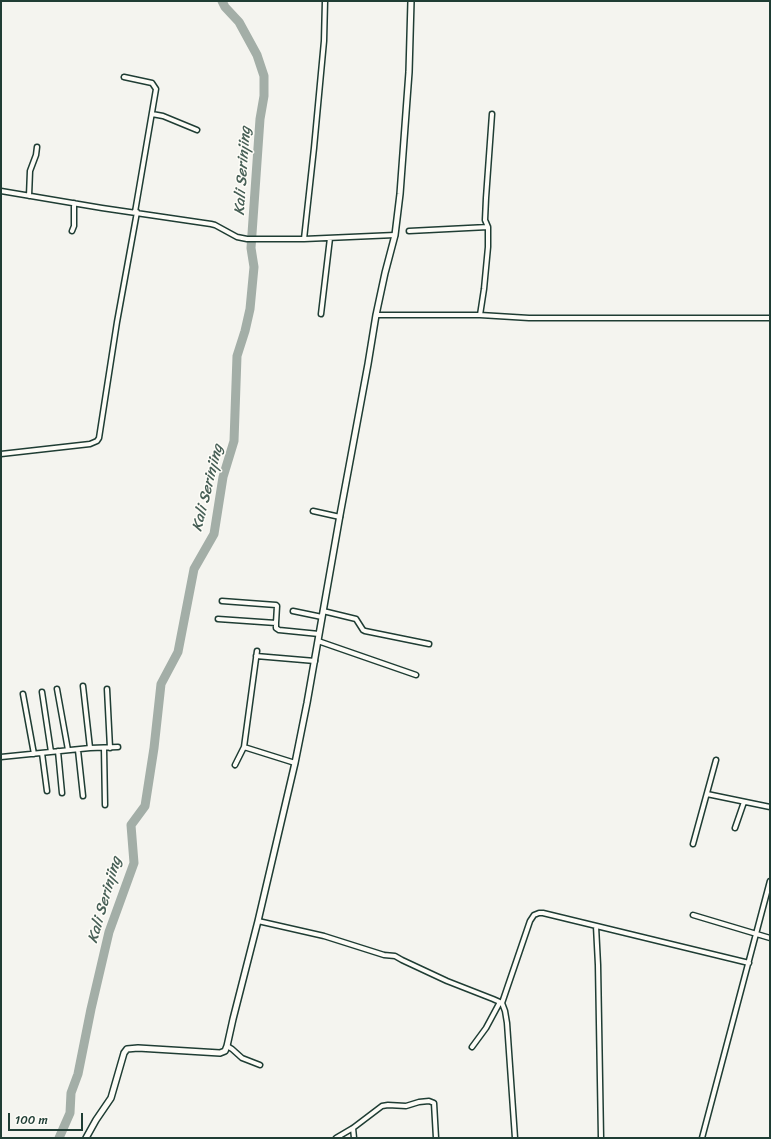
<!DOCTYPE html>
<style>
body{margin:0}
#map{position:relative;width:771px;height:1139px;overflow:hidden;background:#f4f4ef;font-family:Sriracha,sans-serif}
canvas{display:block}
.frame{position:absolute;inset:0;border:2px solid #1f3d34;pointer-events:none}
.scale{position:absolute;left:8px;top:1113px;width:75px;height:18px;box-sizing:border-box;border:2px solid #1f3d34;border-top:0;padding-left:5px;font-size:12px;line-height:14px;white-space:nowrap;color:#1f3d34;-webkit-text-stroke:3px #fdfcf7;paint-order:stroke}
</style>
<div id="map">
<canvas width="771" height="1139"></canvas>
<div class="frame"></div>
<div class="scale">100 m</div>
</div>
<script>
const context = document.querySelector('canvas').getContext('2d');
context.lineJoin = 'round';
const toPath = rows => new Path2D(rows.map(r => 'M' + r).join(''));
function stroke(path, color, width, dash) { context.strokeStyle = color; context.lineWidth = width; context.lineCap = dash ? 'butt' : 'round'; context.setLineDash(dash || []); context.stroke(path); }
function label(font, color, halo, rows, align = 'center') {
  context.font = font + ' Sriracha,sans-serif'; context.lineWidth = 3; context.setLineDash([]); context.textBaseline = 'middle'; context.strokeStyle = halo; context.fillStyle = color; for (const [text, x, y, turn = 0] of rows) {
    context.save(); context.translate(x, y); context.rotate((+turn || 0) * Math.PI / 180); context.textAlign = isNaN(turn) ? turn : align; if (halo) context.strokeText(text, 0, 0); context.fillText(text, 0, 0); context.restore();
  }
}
const river = toPath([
 [59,1138,70,1113,71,1093,78,1074,91,1009,109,932,134,863,131,825,145,806,154,748,161,684,178,652,194,569,214,534,223,477,234,441,237,356,245,331,250,309,254,267,251,248,260,119,264,96,264,76,257,55,239,22,225,7,222,1]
]);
const minor = toPath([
 [124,77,152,83,156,89,135,212],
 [152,114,163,116,197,130],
 [1,191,102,208,211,224,215,225,237,237,247,239,304,239,395,235],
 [29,196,30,171,36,155,37,147],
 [72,231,74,226,74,203],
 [409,231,488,227],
 [304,239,314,148,324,41,325,1],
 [321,314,330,238],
 [376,315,480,315,529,318,770,318],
 [480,315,484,289,488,247,488,227,485,220,486,198,492,114],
 [1,454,90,444,97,441,99,438,117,322,137,212],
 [313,511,340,517],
 [222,601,276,605,277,606,276,623],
 [293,611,322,617],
 [323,611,356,619,363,630,365,631,429,644],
 [218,619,276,623,276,628,279,630,319,634],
 [318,641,416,675],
 [256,656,315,661],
 [83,686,90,748],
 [57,689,68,750],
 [107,689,110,748],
 [42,692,51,752],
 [23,694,34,754],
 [244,747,295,763],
 [104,748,105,805],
 [78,750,83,796],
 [58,751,62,793],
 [42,753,47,791],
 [1,757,90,748,118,747],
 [235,765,244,747,257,651],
 [707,794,770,807],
 [735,828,744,802],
 [693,844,716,760],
 [693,915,770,938],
 [258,921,324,936,384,955,395,956,402,960,447,981,493,999,502,1003,505,1011,507,1023,515,1138],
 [596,926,598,965,601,1138],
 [502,1003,530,921,534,915,539,913,543,913,749,963],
 [227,1046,232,1049,242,1058,260,1065],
 [472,1047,486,1028,500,1002],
 [353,1128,354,1138],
 [336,1138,353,1128,382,1106,388,1105,406,1106,419,1102,429,1101,434,1103,436,1138],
 [702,1138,770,881]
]);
const tertiary = toPath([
 [86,1138,96,1120,111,1098,124,1053,127,1049,138,1048,220,1053,225,1051,227,1046,233,1019,258,921,295,763,307,703,340,515,368,364,376,315,385,273,395,235,400,194,409,72,411,1]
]);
const waterNames = [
 ["Kali Serinjing",243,171,-86],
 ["Kali Serinjing",208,488,-76],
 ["Kali Serinjing",105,900,-74]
];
stroke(river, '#a3aea7', 9);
stroke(minor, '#1f3d34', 7);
stroke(tertiary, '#1f3d34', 8);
stroke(minor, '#fdfcf7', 4);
stroke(tertiary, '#fdfcf7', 5);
label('italic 15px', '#475f56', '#fdfcf7', waterNames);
</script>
